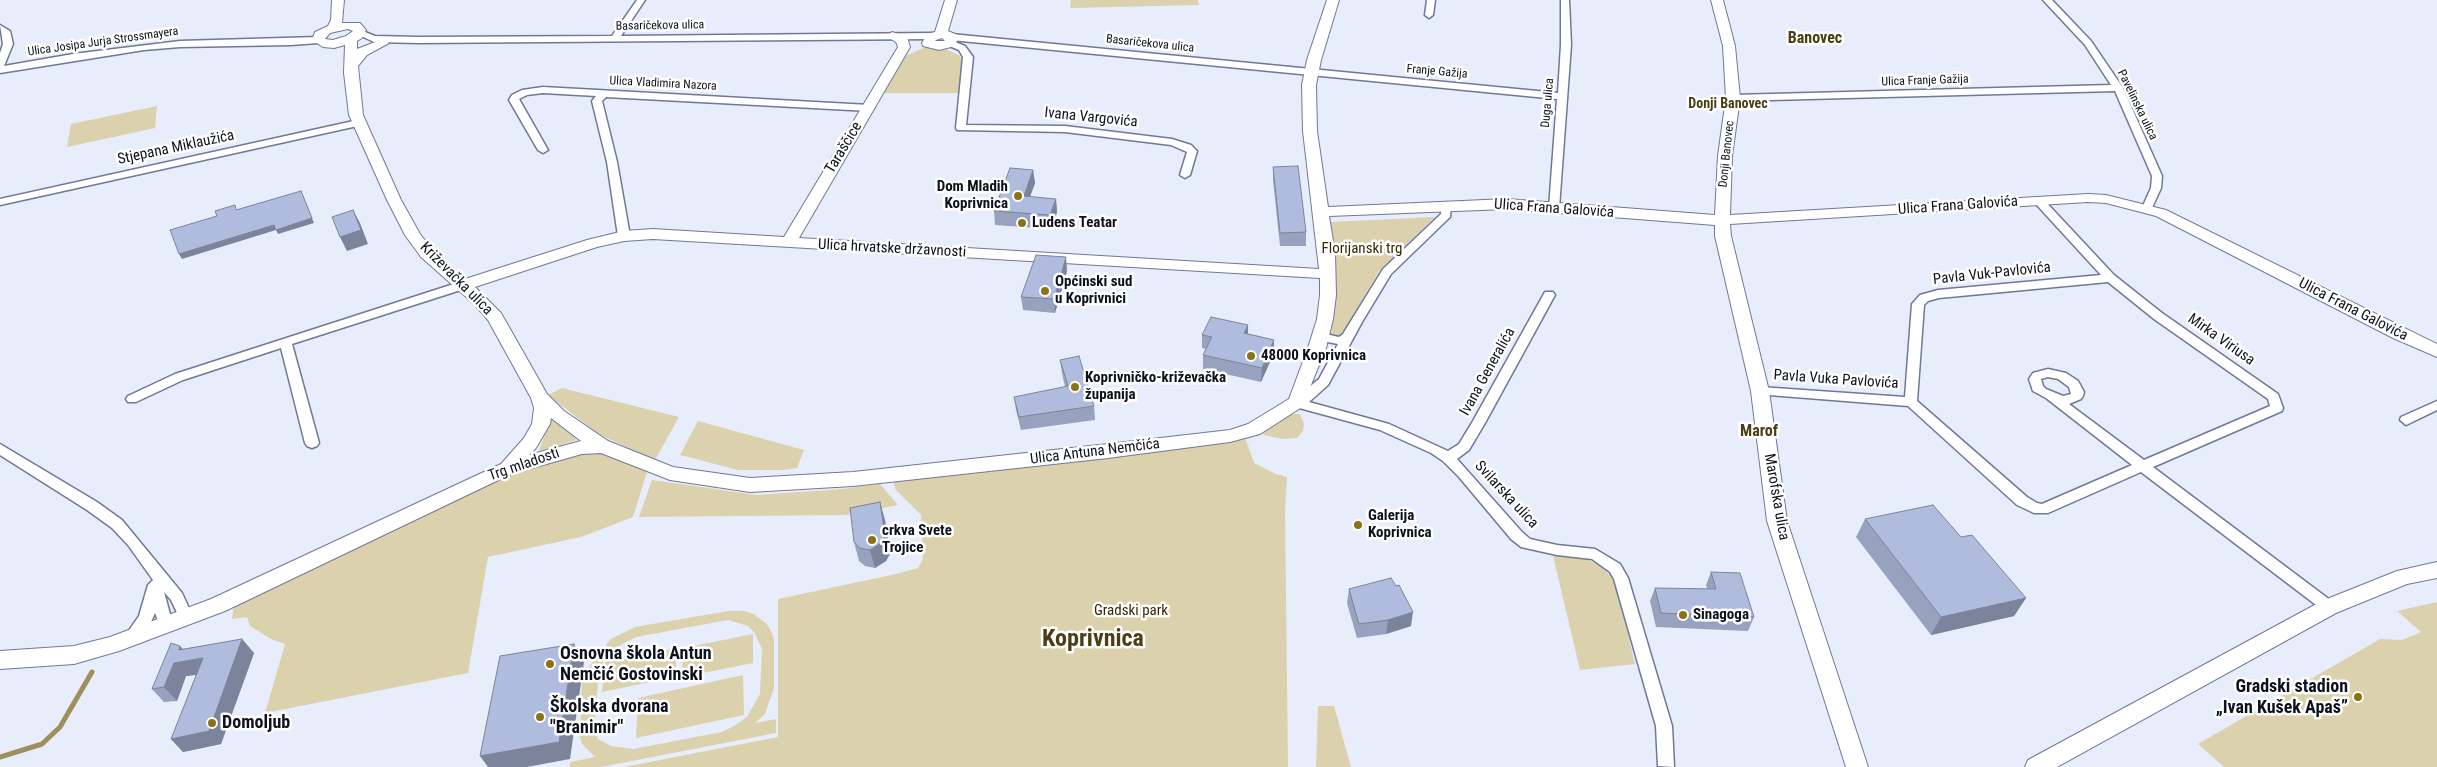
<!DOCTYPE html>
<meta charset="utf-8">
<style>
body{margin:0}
canvas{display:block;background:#e8edfb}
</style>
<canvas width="2437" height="767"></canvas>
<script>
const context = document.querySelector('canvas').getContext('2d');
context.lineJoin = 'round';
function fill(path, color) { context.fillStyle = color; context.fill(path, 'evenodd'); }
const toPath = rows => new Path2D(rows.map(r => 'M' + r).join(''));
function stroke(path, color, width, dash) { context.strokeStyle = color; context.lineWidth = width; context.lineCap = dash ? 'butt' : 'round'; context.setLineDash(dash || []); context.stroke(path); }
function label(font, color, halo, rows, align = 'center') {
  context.font = font + ' "Roboto Condensed",sans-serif'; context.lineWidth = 5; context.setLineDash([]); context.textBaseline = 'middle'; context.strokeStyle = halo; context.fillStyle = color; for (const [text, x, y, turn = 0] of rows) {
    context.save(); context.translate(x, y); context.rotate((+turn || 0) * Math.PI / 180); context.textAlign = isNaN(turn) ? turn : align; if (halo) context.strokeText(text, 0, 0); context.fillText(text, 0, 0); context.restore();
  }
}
const green = toPath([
 [1071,0,1198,0,1199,5,1070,8],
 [926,47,944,48,960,56,963,63,958,93,883,93,905,56],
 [157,106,155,128,67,147,71,124],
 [1435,217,1379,271,1341,336,1331,335,1336,294,1331,222],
 [562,388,679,417,655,460,598,434,548,395],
 [1291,414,1300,414,1304,424,1303,431,1297,438,1282,439,1264,435,1262,433],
 [551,419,574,434,576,440,542,451,539,450],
 [698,421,804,450,797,468,783,470,738,470,680,455],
 [1245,437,1254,463,1276,474,1287,477,1285,511,1288,767,624,767,778,737,778,599,896,574,918,568,923,559,921,515,896,490,893,481],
 [599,453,610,455,647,472,633,517,581,537,488,557,468,673,265,713,285,644,271,639,250,626,247,617,232,619,234,605,495,481,565,455],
 [652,480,756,495,842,489,880,484,898,505,847,515,639,517],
 [1553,556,1587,559,1598,565,1611,576,1618,591,1635,664,1580,670],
 [2437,602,2437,767,2224,767,2198,744,2380,639,2402,640,2421,632,2397,611],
 [728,611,744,611,753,614,766,623,771,631,774,639,774,688,765,714,755,723,776,719,776,733,601,767,570,767,570,762,595,757,582,744,580,737,582,680,588,668,611,639,635,627],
 [728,620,748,626,754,632,762,649,760,694,747,717,734,726,722,732,633,749,611,746,598,739,594,729,598,682,600,669,606,656,622,644,636,637],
 [753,634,753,663,682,677,683,648],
 [677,648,675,677,602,692,605,662],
 [743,675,744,715,636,738,638,698],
 [1318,706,1334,706,1351,767,1316,767]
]);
const stream = toPath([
 [0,757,42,744,60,727,92,672]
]);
const street = toPath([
 [637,0,645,0,621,36,933,33,938,36,933,39,419,43,374,42,355,33,360,30,375,36,419,37,612,36,637,0],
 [1427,0,1435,0,1433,15,1429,18,1425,15,1427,0],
 [1561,0,1569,0,1571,45,1559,208,1554,211,1549,208,1557,99,951,40,946,37,951,34,1558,93,1561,45,1561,0],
 [2043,0,2052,0,2091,41,2123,88,2162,176,2161,188,2151,210,2143,210,2142,208,2151,188,2152,176,2115,91,1733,101,1728,98,1733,95,2111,85,2085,45,2043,0],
 [0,25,10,31,13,44,4,66,73,54,180,41,318,37,323,40,318,43,291,45,180,47,144,50,0,73,0,53,3,44,0,25],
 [950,40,965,46,973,57,966,125,1065,126,1172,139,1191,145,1197,151,1190,175,1185,178,1180,175,1187,152,1171,145,1065,132,957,130,956,128,963,57,959,50,947,45,947,41,950,40],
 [543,87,869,105,874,108,869,111,606,97,602,101,617,162,630,236,624,239,618,236,607,162,592,101,596,96,543,93,527,95,519,99,548,150,543,153,538,150,509,100,512,95,522,90,543,87],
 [358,120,362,121,362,125,0,205,0,199,358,120],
 [2039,198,2043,199,2114,275,2162,313,2278,394,2283,408,2282,411,2153,467,2334,603,2336,607,2334,611,2329,613,2324,611,2141,472,2048,513,2034,513,2017,505,1908,406,1756,394,1754,391,1756,388,1760,387,1905,397,1912,304,1920,295,1938,290,2101,275,2035,203,2034,201,2039,198],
 [2108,282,2154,319,2268,399,2270,406,2144,460,2069,404,2081,399,2083,396,2084,392,2078,381,2066,373,2048,369,2033,373,2029,379,2033,391,2046,398,2132,465,2042,504,2037,503,2027,497,1917,401,1924,305,1928,301,1939,298,2108,282],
 [2048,377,2058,379,2069,387,2071,394,2063,396,2046,389,2043,386,2041,379,2048,377],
 [1446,204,1451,207,1450,217,1391,274,1362,322,1328,385,1309,402,1389,424,1448,451,1459,444,1473,421,1545,292,1553,292,1555,295,1485,423,1469,450,1457,459,1521,531,1530,539,1557,545,1595,549,1620,564,1628,578,1672,726,1674,767,1658,766,1656,726,1614,579,1610,572,1592,559,1557,555,1521,547,1511,539,1459,477,1443,461,1431,453,1380,430,1292,406,1290,403,1319,379,1338,344,1317,340,1315,337,1317,334,1321,333,1339,337,1343,334,1383,269,1441,214,1441,207,1446,204],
 [463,281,469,285,467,288,292,344,319,443,317,446,312,448,307,446,305,443,281,348,183,380,136,402,128,402,126,399,128,396,175,374,463,281],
 [2437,401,2437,410,2406,425,2400,420,2401,417,2437,401],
 [0,444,97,502,122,520,182,593,193,617,191,621,186,623,181,621,171,600,164,592,170,614,177,623,175,627,170,629,165,627,158,621,155,613,151,622,137,640,132,642,127,640,125,636,139,616,148,585,153,580,128,545,112,528,87,510,0,455,0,444]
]);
const secondary = toPath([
 [332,0,344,0,342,23,360,23,366,30,362,38,357,41,357,49,383,39,389,43,367,55,358,66,363,115,401,200,420,234,433,251,465,279,587,240,624,231,653,229,784,237,898,47,896,42,886,36,892,32,907,37,910,47,799,238,1319,269,1303,131,1302,85,1307,60,1327,0,1339,0,1321,60,1316,85,1317,131,1328,207,1507,199,1715,215,1718,156,1726,98,1723,46,1711,0,1723,0,1735,46,1740,98,1732,156,1730,215,2088,194,2106,195,2166,210,2437,344,2437,357,2393,338,2156,216,2106,203,2088,202,1730,224,1731,236,1769,391,1787,521,1868,767,1846,767,1767,521,1751,391,1715,236,1715,225,1507,209,1329,216,1335,253,1336,295,1333,319,1326,348,1302,407,1260,434,1230,442,1108,458,853,486,750,492,670,480,601,453,582,454,511,474,225,611,119,651,74,664,0,669,0,651,74,646,110,637,211,599,501,464,524,438,532,424,534,408,531,398,488,320,474,304,421,257,405,235,387,200,349,115,344,73,345,45,334,48,323,47,312,40,315,32,328,26,331,20,332,0],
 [348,29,353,31,346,36,333,40,325,39,330,33,348,29],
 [653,239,1320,278,1320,295,1317,319,1308,348,1289,399,1248,424,1230,430,1108,444,853,472,750,478,673,467,608,441,564,411,547,394,501,313,475,287,597,247,624,241,653,239],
 [551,418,581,441,529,455,536,448,550,424,551,418],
 [945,0,957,0,948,31,957,35,958,38,956,43,955,46,939,50,923,46,922,43,927,34,935,32,945,0],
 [942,38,945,41,935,41,936,40,942,38],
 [2437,562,2437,578,2407,584,2336,613,2057,767,2025,767,2028,760,2322,601,2397,571,2437,562]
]);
const wall = toPath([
 [1273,167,1306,232,1306,246,1280,246,1273,180],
 [1033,170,1035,183,1030,197,1056,199,1057,212,1052,229,995,225,994,211],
 [1067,271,1055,313,1023,310,1021,297],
 [1248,325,1248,334,1274,340,1274,353,1261,382,1203,369,1203,355,1206,349,1202,348,1202,335],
 [1060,360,1094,406,1095,420,1021,430,1016,410,1014,397,1065,387,1062,373],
 [1865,519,1961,537,2026,598,2014,616,1931,635,1856,537],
 [885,520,890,554,886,561,875,568,865,566,859,561,854,542],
 [1711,572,1754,617,1748,631,1656,627,1650,601,1655,588,1707,589,1706,585],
 [1349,589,1411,626,1386,634,1357,638,1347,603],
 [242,639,254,653,221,744,183,752,171,739,196,675,186,676,177,701,164,702,152,689,180,646,183,649]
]);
const shadedWall = toPath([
 [1033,170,1035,183,1025,210,1024,196],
 [301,191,314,223,278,234,276,230,182,259,179,254],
 [1056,199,1057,212,1052,229,1050,215],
 [353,210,360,223,368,244,347,251,340,237],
 [1066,257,1067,271,1055,313,1054,299],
 [1248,325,1248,339,1244,333],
 [1274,340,1274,353,1261,382,1262,368],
 [880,502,885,520,890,554,886,561,875,568,870,550],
 [2026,598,2014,616,1931,635,1941,617],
 [1413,612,1411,626,1386,634,1388,620],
 [242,639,254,653,221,744,183,752,171,739],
 [574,644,584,662,570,759,527,767,488,767,480,756],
 [180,646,192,660,203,658,214,672,186,676,177,701,164,687]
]);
const building = toPath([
 [1298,166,1306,232,1280,233,1273,167,1298,166],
 [1010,168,1033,170,1024,196,1056,199,1050,215,994,211,1010,168],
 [301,191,312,218,276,230,274,225,179,254,170,230,217,216,215,211,235,205,236,210,301,191],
 [353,210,361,230,340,237,332,217,353,210],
 [1036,255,1066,257,1054,299,1021,297,1036,255],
 [1211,317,1248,325,1244,333,1274,340,1262,368,1203,355,1212,337,1202,335,1211,317],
 [1079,356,1094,406,1019,417,1014,397,1068,386,1060,360,1079,356],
 [880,502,885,536,881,543,870,550,860,548,854,542,850,508,880,502],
 [1933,505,1961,537,1972,535,2026,598,1941,617,1865,519,1933,505],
 [1711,572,1740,573,1754,617,1661,613,1655,588,1716,589,1711,572],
 [1391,578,1396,586,1399,585,1413,612,1388,620,1359,624,1349,589,1391,578],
 [242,639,209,731,171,739,203,658,174,663,164,687,152,689,171,643,180,646,179,650,242,639],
 [574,644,559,742,480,756,500,656,574,644]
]);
const markers = [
 [1018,196,5,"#8b7215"],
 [1022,223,5,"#8b7215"],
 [1045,291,5,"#8b7215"],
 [1251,356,5,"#8b7215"],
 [1075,387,5,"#8b7215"],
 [1358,525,5,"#8b7215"],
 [872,540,5,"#8b7215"],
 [1683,615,5,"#8b7215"],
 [550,664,5,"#8b7215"],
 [2358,697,5,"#8b7215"],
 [540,717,5,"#8b7215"],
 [212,723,5,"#8b7215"]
];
const farStreetnames = [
 ["Basaričekova ulica",660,26,-1],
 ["Ulica Josipa Jurja Strossmayera",103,42,-8],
 ["Basaričekova ulica",1150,44,6],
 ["Franje Gažija",1437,72,5],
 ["Ulica Franje Gažija",1925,81,-2],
 ["Ulica Vladimira Nazora",663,84,3],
 ["Duga ulica",1548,103,-85],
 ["Pavelinska ulica",2137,105,64],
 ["Donji Banovec",1727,154,-84]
];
const farNeighbourhoodnames = [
 ["Donji Banovec",1728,104]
];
const streetNames = [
 ["Ivana Vargovića",1091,118,6],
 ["Stjepana Miklaužića",176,148,-12],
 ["Taraščice",844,148,-59],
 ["Ulica Frana Galovića",1958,206,-4],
 ["Ulica Frana Galovića",1554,209,4],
 ["Ulica hrvatske državnosti",892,249,3],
 ["Pavla Vuk-Pavlovića",1992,274,-6],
 ["Križevačka ulica",456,279,45],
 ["Ulica Frana Galovića",2353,310,27],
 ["Mirka Viriusa",2221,340,35],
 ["Ivana Generalića",1488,372,-61],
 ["Pavla Vuka Pavlovića",1836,380,4],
 ["Ulica Antuna Nemčića",1095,452,-7],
 ["Trg mladosti",524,465,-19],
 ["Svilarska ulica",1506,495,47],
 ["Marofska ulica",1776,497,80]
];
const poiNames = [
 ["Dom Mladih",1008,187,"right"],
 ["Koprivnica",1008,204,"right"],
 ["Ludens Teatar",1032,223],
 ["Općinski sud",1055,282],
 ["u Koprivnici",1055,299],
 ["48000 Koprivnica",1261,356],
 ["Koprivničko-križevačka",1085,378],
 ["županija",1085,395],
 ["Galerija",1368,516],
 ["Koprivnica",1368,533],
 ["crkva Svete",882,531],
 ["Trojice",882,548],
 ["Sinagoga",1693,615]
];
const parkNames = [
 ["Florijanski trg",1362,249],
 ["Gradski park",1131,611]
];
const farDistrictnames = [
 ["Banovec",1815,39]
];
const neighbourhoodNames = [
 ["Marof",1759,432]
];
const nearPoinames = [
 ["Osnovna škola Antun",560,654],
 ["Nemčić Gostovinski",560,675],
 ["Gradski stadion",2348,687,"right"],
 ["„Ivan Kušek Apaš”",2348,708,"right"],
 ["Školska dvorana",550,707],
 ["\"Branimir\"",550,728],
 ["Domoljub",222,723]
];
const nearDistrictnames = [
 ["Koprivnica",1093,640]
];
fill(green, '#dcd1ad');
stroke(stream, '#9f8f5c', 5);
stroke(street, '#6e7998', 3);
stroke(secondary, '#6e7998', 2);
fill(street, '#fff');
fill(secondary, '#fff');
fill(wall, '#97a2bf');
fill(shadedWall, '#7b849b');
fill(building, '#b0bcde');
stroke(building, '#7b849b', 1);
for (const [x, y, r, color] of markers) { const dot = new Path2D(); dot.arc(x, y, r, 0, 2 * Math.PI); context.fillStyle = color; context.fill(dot); stroke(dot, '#fff', 2); }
label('12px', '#0d111c', '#fff', farStreetnames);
label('bold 14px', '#4a3e15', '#fff', farNeighbourhoodnames);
label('15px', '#0d111c', '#fff', streetNames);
label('bold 15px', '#0d111c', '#fff', poiNames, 'left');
label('15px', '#352900', '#fff', parkNames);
label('bold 16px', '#4a3e15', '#fff', farDistrictnames);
label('bold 16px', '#4a3e15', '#fff', neighbourhoodNames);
label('bold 18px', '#0d111c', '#fff', nearPoinames, 'left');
label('bold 24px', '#4a3e15', '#fff', nearDistrictnames);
</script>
